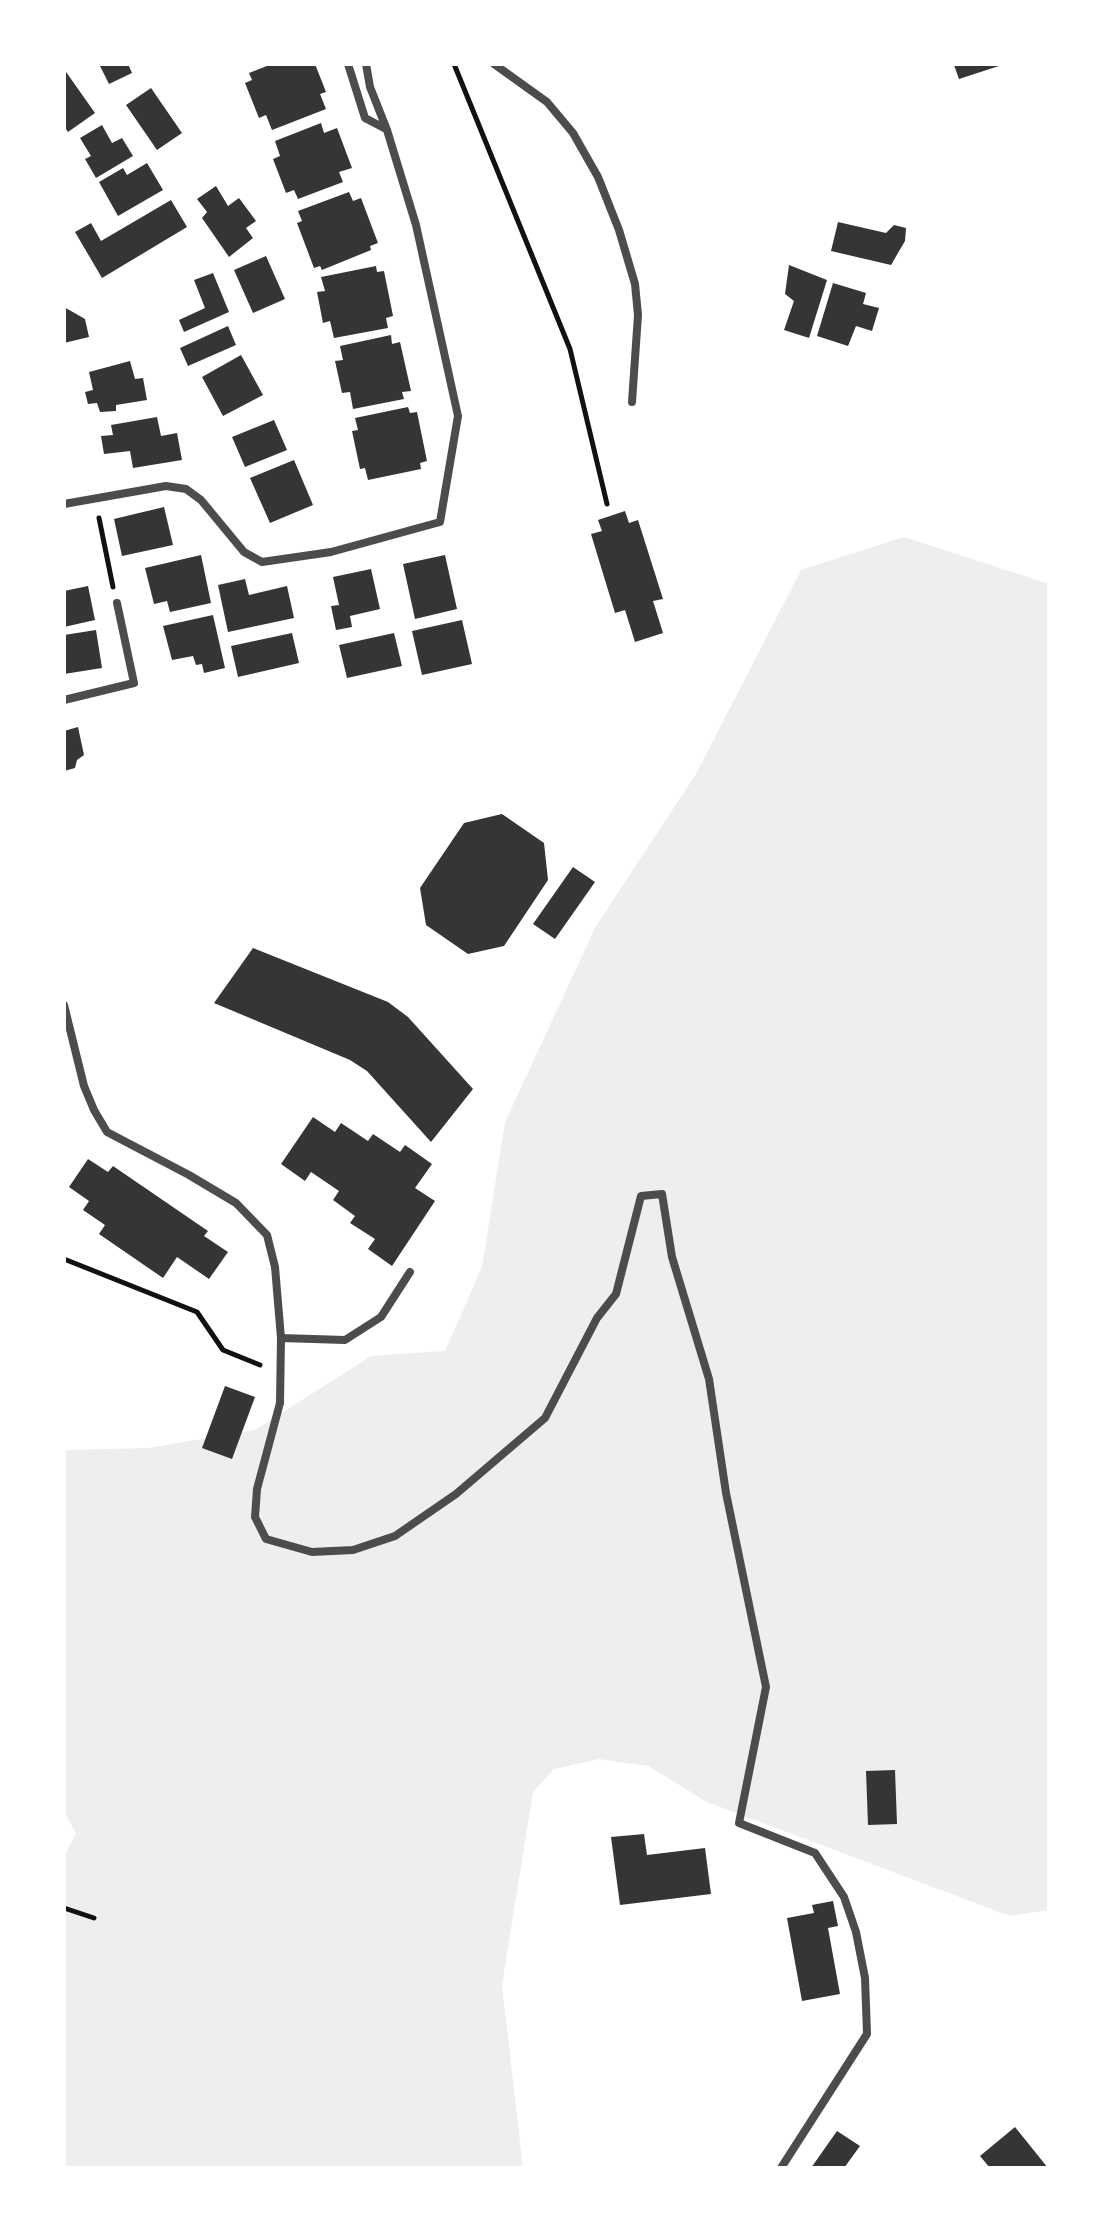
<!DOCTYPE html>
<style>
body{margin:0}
#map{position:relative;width:1113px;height:2232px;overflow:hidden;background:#fff;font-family:"Space Grotesk",sans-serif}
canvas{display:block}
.frame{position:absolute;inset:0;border:66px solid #fff;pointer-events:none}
</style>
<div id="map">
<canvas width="1113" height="2232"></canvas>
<div class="frame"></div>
</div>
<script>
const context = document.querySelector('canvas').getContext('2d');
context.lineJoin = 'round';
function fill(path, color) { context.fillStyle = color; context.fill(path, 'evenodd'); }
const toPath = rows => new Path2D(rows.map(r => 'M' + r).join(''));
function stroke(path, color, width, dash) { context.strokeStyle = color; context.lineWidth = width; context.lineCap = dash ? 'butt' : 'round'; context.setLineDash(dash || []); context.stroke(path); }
const green = toPath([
 [904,537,1049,584,1049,1910,1010,1916,707,1802,648,1766,599,1759,554,1769,533,1792,502,1985,523,2168,64,2168,64,1856,76,1833,64,1812,64,1450,148,1448,255,1430,371,1356,445,1351,482,1267,505,1122,596,926,696,774,801,570]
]);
const building = toPath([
 [99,64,128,64,132,73,109,84],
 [272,64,315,64,326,92,320,94,326,109,272,130,266,115,259,118,245,83,252,80,249,73],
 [959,64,1002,64,1002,65,959,79,954,65],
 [64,69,95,113,68,132,64,126],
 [151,88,182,133,157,150,126,105],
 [321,123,324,133,337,128,352,168,339,172,343,182,298,199,294,190,286,193,273,159,280,156,275,141],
 [102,125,112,143,122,138,133,156,96,178,85,159,91,156,80,138],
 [147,163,163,190,118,216,99,182,123,168,127,175],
 [216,186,228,206,239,198,256,221,246,228,253,238,229,257,202,218,207,212,197,199],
 [349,192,353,201,361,198,378,243,370,246,371,250,322,270,320,266,314,268,297,223,302,221,298,211],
 [171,200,187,227,102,278,75,232,91,223,101,241],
 [838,222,886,233,894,225,906,228,905,241,891,265,831,251],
 [266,256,285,299,253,313,234,270],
 [789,265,827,280,809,338,784,330,794,301,785,294],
 [376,266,377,272,384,271,393,316,386,318,388,328,334,338,330,321,323,323,317,292,325,291,321,277],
 [213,273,229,312,184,332,179,320,205,308,194,280],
 [833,283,866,293,863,304,879,308,872,331,856,326,848,346,817,336],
 [64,307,85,319,89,337,64,343],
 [228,326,236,345,188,366,180,348],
 [391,335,392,344,400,342,411,391,402,392,404,399,353,409,350,392,342,393,335,361,343,360,340,346],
 [241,355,263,395,223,416,202,377],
 [130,361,135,379,143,378,147,400,116,405,116,411,100,412,97,403,88,404,85,392,93,390,89,372],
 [408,407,410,413,417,412,427,461,420,463,421,469,368,480,365,468,360,469,352,431,358,430,355,418],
 [157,417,161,436,177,433,182,460,133,468,130,451,104,454,101,436,113,435,111,425],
 [274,420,287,450,245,467,232,437],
 [294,460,313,505,270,523,250,478],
 [164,507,173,545,122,556,114,519],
 [625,511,629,523,638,520,663,599,653,601,663,633,635,642,625,610,615,613,591,534,602,531,598,520],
 [201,555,211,603,170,612,167,601,154,604,145,568],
 [445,555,457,609,415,619,403,564],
 [371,569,380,609,350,616,352,627,336,630,331,606,339,605,333,577],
 [245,579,249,595,287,586,294,618,228,632,218,585],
 [88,586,95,620,64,627,64,591],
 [213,615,225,668,204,673,202,664,196,665,193,656,172,660,163,626],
 [462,620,472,664,422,675,412,631],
 [96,630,102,668,64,674,64,635],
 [292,633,299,663,238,677,231,646],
 [394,633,402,666,347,678,339,645],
 [78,727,84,755,77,760,75,768,64,771,64,731],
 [502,814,544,843,548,880,504,946,468,954,426,925,420,888,464,823],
 [573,867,595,882,555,939,533,924],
 [253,948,388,1002,408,1017,473,1089,431,1142,367,1071,350,1060,214,1003],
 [313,1117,335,1132,341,1123,368,1141,373,1134,400,1152,405,1145,432,1164,415,1188,435,1201,392,1266,368,1249,375,1239,350,1223,355,1216,333,1200,339,1191,311,1172,305,1181,281,1164],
 [88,1159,108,1172,113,1166,208,1231,204,1236,228,1252,209,1279,177,1257,163,1278,99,1234,105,1225,83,1210,89,1201,69,1187],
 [225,1386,255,1397,232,1459,202,1448],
 [895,1770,897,1824,868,1825,866,1771],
 [644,1834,647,1855,705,1848,711,1894,620,1905,611,1837],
 [833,1901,838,1926,828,1928,840,1994,802,2001,787,1918,814,1913,812,1905],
 [1015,2127,1048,2168,990,2168,980,2156],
 [837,2131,860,2146,844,2168,811,2168]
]);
const path = toPath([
 [454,64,570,349,607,504],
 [99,518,113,587],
 [64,1259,197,1312,223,1350,260,1365],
 [64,1908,94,1918]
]);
const minor = toPath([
 [348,64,365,118,386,129],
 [494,64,547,102,573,133,598,177,619,230,635,284,638,315,632,402],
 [64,504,166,486,186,489,201,500,244,552,262,562,331,552,440,522,458,416,416,225,387,130,370,87,366,64],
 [64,700,134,683,117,603],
 [64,1005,84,1086,94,1110,107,1132,189,1175,236,1203,267,1235,275,1267,281,1338,280,1403,257,1489,255,1517,266,1539,312,1552,353,1550,395,1536,456,1494,545,1418,597,1318,616,1294,641,1196,662,1194,672,1257,709,1379,726,1493,766,1687,739,1823,815,1853,844,1897,856,1932,865,1978,867,2034,781,2168],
 [281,1338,345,1340,381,1317,410,1272]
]);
fill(green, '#eee');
fill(building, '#353535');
stroke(path, '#111', 5);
stroke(minor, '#4c4c4c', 8);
</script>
